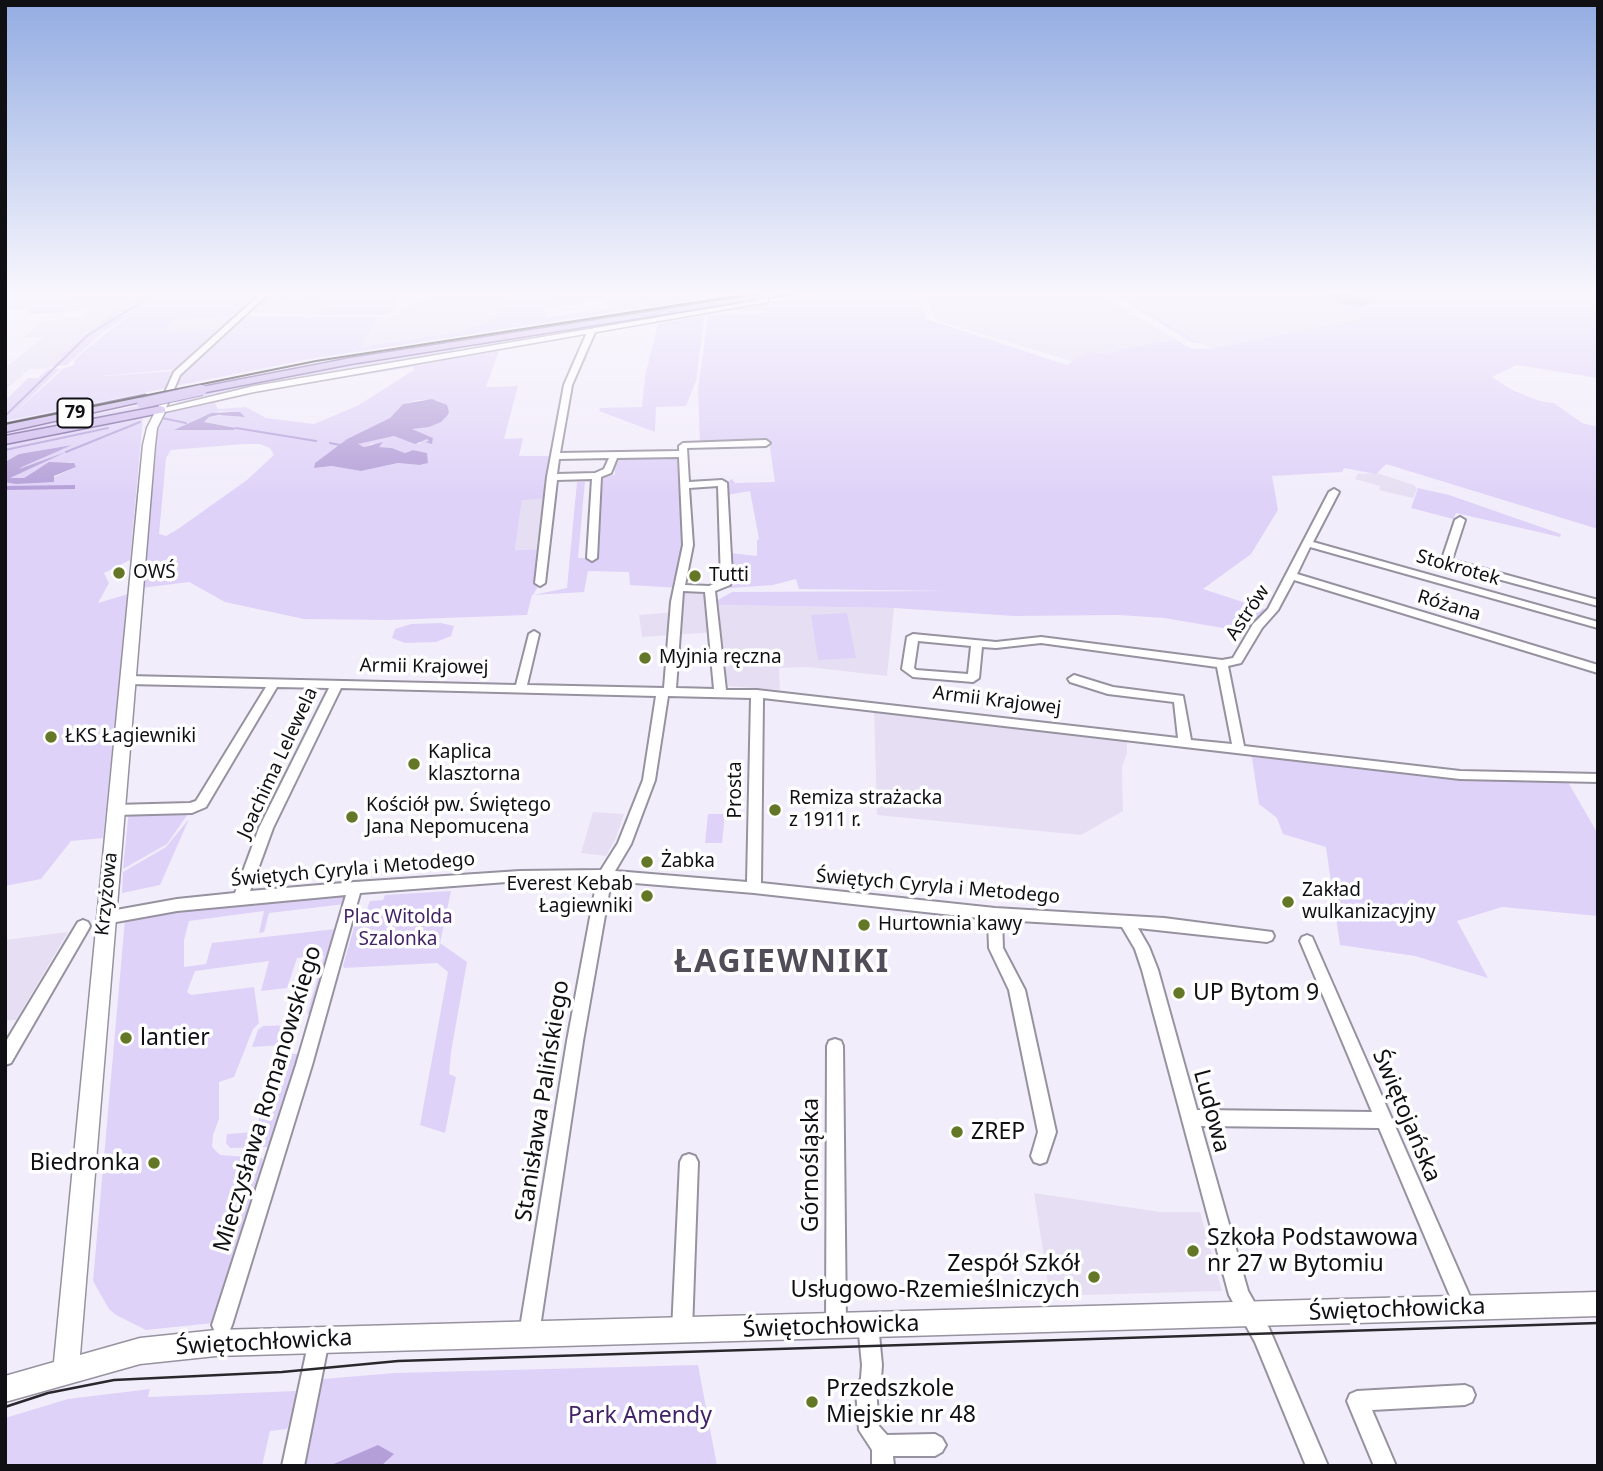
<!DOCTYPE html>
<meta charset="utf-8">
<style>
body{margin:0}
#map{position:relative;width:1603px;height:1471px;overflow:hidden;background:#f2edfb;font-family:"Noto Sans",sans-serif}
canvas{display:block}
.frame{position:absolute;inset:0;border:7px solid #100f13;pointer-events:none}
</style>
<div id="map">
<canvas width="1603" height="1471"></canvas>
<div class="frame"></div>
</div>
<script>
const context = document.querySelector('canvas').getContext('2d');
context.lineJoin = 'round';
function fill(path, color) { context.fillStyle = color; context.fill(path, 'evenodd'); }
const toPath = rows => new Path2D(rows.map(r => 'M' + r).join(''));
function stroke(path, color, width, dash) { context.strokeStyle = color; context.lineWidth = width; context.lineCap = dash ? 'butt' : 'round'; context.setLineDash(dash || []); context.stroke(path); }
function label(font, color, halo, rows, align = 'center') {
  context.font = font + ' "Noto Sans",sans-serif'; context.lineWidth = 7; context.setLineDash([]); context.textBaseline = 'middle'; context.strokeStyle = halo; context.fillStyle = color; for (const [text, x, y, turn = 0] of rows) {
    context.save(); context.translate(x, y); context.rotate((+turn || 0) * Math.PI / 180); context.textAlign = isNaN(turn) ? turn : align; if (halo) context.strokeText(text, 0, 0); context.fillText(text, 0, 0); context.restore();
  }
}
const built = toPath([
 [66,291,150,291,124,303,59,356,62,357,48,369,30,369,5,390,5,368,44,337,25,337,39,322,81,317,92,309,80,308],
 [448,291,507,291,497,317,485,323,460,331,360,347,377,318,389,318,407,307],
 [596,291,618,291,623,296,543,309,570,295],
 [671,291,690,291,692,298,610,310,603,301],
 [923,291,1096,291,1175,339,1101,354,1088,351,1074,362,939,321,934,318],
 [1114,291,1306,291,1363,319,1212,349],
 [329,303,320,315,253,312,263,304],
 [231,317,220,328,164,331,173,320],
 [1377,473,1414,485,1417,489,1413,498,1379,490,1380,486,1355,479,1358,474],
 [550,498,544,549,515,550,522,499],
 [679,588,710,589,715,632,642,637,639,615,675,612],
 [718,605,894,608,887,676,808,667,779,668,780,690,727,686],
 [874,707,1127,737,1127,753,1122,767,1123,811,1081,835,877,815],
 [593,812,624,814,615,840,606,856,581,853],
 [68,932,16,1020,5,1020,5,940],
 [1034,1193,1160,1212,1200,1212,1222,1291,1050,1296]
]);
const green = toPath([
 [66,291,82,310,26,315,29,309,5,309,5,292],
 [150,291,265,291,253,302,247,303,250,305,228,326,223,325,229,317,173,320,165,331,225,328,179,369,91,377,175,371,168,388,5,421,5,401,28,378,38,378,48,369,60,369,11,416,64,368,74,365,75,359,108,331,136,312,103,332,67,365,50,367,61,358,58,357,124,303],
 [270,291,404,291,395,307,400,308,387,315,320,315,328,303,263,304,253,312,249,312],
 [507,291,586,293,569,295,543,309,548,317,692,298,688,291,698,291,711,297,310,359,175,386,182,373,244,316,375,317,377,318,361,347,460,331,485,323,497,317],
 [828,291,916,291,927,319,1067,365,1088,351,1101,354,1175,339,1192,349,1209,349,1362,319,1306,291,1598,291,1598,378,1517,365,1492,377,1512,390,1540,401,1554,403,1582,423,1598,427,1598,529,1386,464,1376,474,1344,468,1342,472,1272,476,1278,510,1251,554,1203,589,1267,610,1252,635,1229,629,1164,618,1118,615,1014,616,894,608,718,605,718,600,732,592,945,591,799,589,796,579,773,585,730,588,726,586,736,576,736,566,731,563,731,553,757,556,757,540,759,539,750,491,727,495,726,483,732,479,735,483,775,482,769,441,700,444,698,389,708,315,765,313,765,310,737,312,736,309],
 [1110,292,1115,292,1203,344,1191,342],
 [753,300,749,303,467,351,479,344],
 [705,315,696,381,686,406,656,407,655,432,599,411,600,408,642,407,645,376,658,324],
 [461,346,449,354,256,387,181,403,172,402,180,398,279,376],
 [500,348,486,387,518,386,504,439,523,438,519,456,555,456,550,498,522,500,515,550,544,549,540,583,533,595,567,588,577,482,585,481,578,558,592,558,597,476,615,475,614,455,683,454,688,545,679,588,630,585,629,572,588,571,584,592,532,595,527,615,389,620,304,619,225,602,189,582,141,588,156,419,180,406,254,389],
 [413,367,414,370,357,406,314,424,266,418,246,407,218,409,215,403,269,390],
 [418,400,436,400,447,406,447,416,441,422,411,429,412,432,429,436,434,441,428,439,421,440,420,444,394,436,357,444,364,447,373,443,377,447,392,448,405,453,413,450,427,453,423,465,398,463,361,471,333,466,314,468,315,463,347,439,390,418,403,404],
 [220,411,240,412,240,417,226,415,209,417,204,422,232,427,232,430,175,430,201,417],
 [244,444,260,444,270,448,274,455,247,480,178,529,166,536,159,534,166,458,171,450],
 [155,402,159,405,146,411,5,438,5,433],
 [128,418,143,418,130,560,104,573,109,583,98,603,128,594,103,838,71,841,41,879,5,886,5,482,44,482,76,467,72,462,59,463,36,470,24,478,9,478,57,456,17,470,22,467,71,445,19,454,5,462,5,443],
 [1418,488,1449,495,1561,534,1560,537,1456,513,1453,519,1411,508],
 [847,613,856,658,818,660,811,615],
 [441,623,454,626,451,636,436,642,405,643,392,638,395,629,411,624],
 [1251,752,1460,775,1565,777,1598,834,1598,916,1502,907,1457,921,1488,978,1415,956,1340,945,1326,847,1283,834,1277,818,1259,804],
 [192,808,167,844,123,869,129,810],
 [708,814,725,814,722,843,705,843],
 [189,819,160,885,122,893,123,872,166,847],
 [451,891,440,943,467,962,451,1052,449,1074,456,1077,445,1133,420,1125,448,972,437,963,344,968,343,966,359,910,367,909,370,901,383,900,385,895],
 [343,893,346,896,345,904,269,913,264,932,259,933,264,911,189,921,184,940,184,967,206,964,212,943,336,929,309,1014,307,1014,324,956,297,958,287,988,261,991,269,961,195,971,187,992,191,995,254,987,259,1023,253,1029,234,1077,219,1082,219,1119,213,1135,212,1147,220,1155,262,1158,263,1166,213,1323,146,1330,116,1315,109,1309,93,1281,125,920,184,909],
 [299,1025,289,1054,301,1054,273,1143,268,1147,230,1148,226,1143,227,1134,255,1132,282,1045,252,1047,258,1030,263,1026],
 [698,1365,717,1466,301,1466,315,1393,320,1392,323,1379,395,1373],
 [150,1389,148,1397,296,1391,295,1395,300,1394,287,1429,270,1431,262,1466,5,1466,5,1418,68,1399]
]);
const water = toPath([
 [1314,291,1348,291,1371,303,1363,306,1345,305],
 [432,399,447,405,449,412,447,416,441,422,429,427,412,429,433,438,432,444,425,442,429,441,427,439,415,444,394,436,358,444,364,447,383,442,379,447,392,448,405,453,413,450,427,453,428,463,420,465,398,463,361,471,332,466,314,468,315,463,347,439,390,418,403,404],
 [232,412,240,412,245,417,219,415,209,417,204,422,236,428,234,430,174,430,211,413],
 [72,445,22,467,19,469,66,452,10,478,24,478,49,462,74,463,76,467,54,476,54,482,16,484,5,482,5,462,19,454],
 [378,1445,394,1454,381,1466,329,1466]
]);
const stream = toPath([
 [263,302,274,291],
 [5,416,88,335,153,295],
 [162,418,186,423],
 [236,428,316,441],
 [330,443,340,445],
 [5,450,108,428],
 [66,452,140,422]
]);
const canal = toPath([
 [72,485,75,485,75,489,5,490,5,486,72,485]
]);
const street = toPath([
 [264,291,271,291,180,375,165,410,158,412,157,410,174,372,264,291],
 [588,330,595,332,572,385,560,453,679,451,679,446,683,443,766,440,770,443,766,446,687,448,689,482,722,480,727,483,732,575,730,585,715,591,726,690,757,690,1178,738,1174,702,1108,694,1070,682,1068,679,1074,675,1113,687,1183,696,1191,740,1232,744,1217,667,1041,643,996,648,982,647,979,678,973,682,913,677,902,669,907,637,913,634,996,642,1041,637,1222,660,1233,658,1253,624,1268,609,1329,492,1334,489,1339,492,1313,542,1598,622,1598,628,1310,547,1297,574,1598,665,1598,673,1294,580,1278,610,1262,628,1241,663,1228,666,1244,746,1460,771,1598,774,1598,782,1460,779,763,698,761,883,995,908,1164,918,1272,932,1274,936,1272,940,1267,942,1138,928,1149,947,1158,970,1197,1110,1372,1112,1300,941,1302,937,1307,935,1312,937,1475,1308,1472,1315,1465,1318,1458,1315,1379,1128,1201,1126,1248,1291,1269,1328,1328,1466,1306,1466,1255,1342,1229,1295,1142,970,1135,949,1122,927,1002,920,1003,948,1025,990,1056,1132,1046,1162,1040,1164,1034,1162,1031,1156,1038,1132,1009,990,989,948,988,919,754,893,611,881,583,1041,539,1334,536,1341,529,1344,522,1341,519,1334,567,1041,597,880,520,881,360,893,312,1065,232,1325,229,1332,222,1335,215,1332,212,1325,296,1065,346,895,177,911,105,924,100,922,98,918,100,914,105,912,177,899,235,893,259,828,329,688,277,687,206,807,192,813,115,815,110,813,108,810,110,807,115,805,190,803,196,801,266,687,128,684,122,680,128,676,516,685,529,634,534,631,539,634,527,685,664,688,671,602,683,545,679,457,617,458,611,473,601,477,597,558,592,561,587,558,592,479,557,480,545,583,540,586,535,583,547,477,564,385,588,330],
 [609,458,604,469,595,473,557,474,559,459,609,458],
 [718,486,721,581,709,586,685,585,693,545,689,488,718,486],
 [683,591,705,592,714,689,676,688,683,591],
 [918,641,971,646,968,674,916,670,914,668,918,641],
 [341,688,656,696,643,780,618,843,601,870,520,871,355,882,250,891,273,828,341,688],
 [668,696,751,698,747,882,615,871,631,844,655,780,668,696],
 [1460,517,1465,520,1452,560,1598,600,1598,606,1442,564,1441,562,1455,520,1460,517],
 [83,920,88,922,90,926,88,930,11,1063,5,1065,5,1043,78,922,83,920],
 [835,1039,841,1041,843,1046,846,1325,843,1332,836,1335,829,1332,826,1325,827,1046,829,1041,835,1039],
 [689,1154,695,1156,698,1162,692,1331,689,1338,682,1341,675,1338,672,1331,680,1162,683,1156,689,1154],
 [868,1314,875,1317,878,1324,882,1365,881,1378,876,1390,879,1426,887,1435,935,1434,942,1438,946,1445,942,1452,935,1456,893,1456,894,1466,872,1466,872,1450,859,1430,856,1390,861,1378,862,1365,858,1324,861,1317,868,1314],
 [319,1330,326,1333,329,1340,304,1466,282,1466,309,1340,312,1333,319,1330],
 [1465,1385,1472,1388,1475,1395,1472,1402,1465,1405,1372,1410,1396,1466,1374,1466,1347,1401,1350,1394,1357,1391,1465,1385]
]);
const secondary = toPath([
 [760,292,768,298,768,302,254,392,165,412,157,428,155,445,80,1355,140,1338,216,1330,1598,1292,1598,1316,216,1356,140,1364,5,1402,5,1376,54,1362,143,445,147,428,156,410,254,386,754,301,759,299,756,295,760,292]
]);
const primary = toPath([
 [784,291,809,291,351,364,202,393,196,390,202,387,351,358,784,291],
 [145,395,151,398,149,400,5,432,5,424,145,395],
 [161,406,165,408,165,412,5,444,5,436,161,406]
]);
const tramFar1 = toPath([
 [5,424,316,361,769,291]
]);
const tram = toPath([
 [5,1407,48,1393,114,1380,282,1372,398,1361,1598,1323]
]);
const primaryBridge = toPath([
 [142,403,202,390]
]);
const markers = [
 [119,573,7,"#647727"],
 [695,576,7,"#647727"],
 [645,658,7,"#647727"],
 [51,737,7,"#647727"],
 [414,764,7,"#647727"],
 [775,810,7,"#647727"],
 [352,817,7,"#647727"],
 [647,862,7,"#647727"],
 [647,896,7,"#647727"],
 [1288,902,7,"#647727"],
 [864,925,7,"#647727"],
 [1179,993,7,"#647727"],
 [126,1038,7,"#647727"],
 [957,1132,7,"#647727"],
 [154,1163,7,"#647727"],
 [1193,1251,7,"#647727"],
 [1094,1277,7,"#647727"],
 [812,1402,7,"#647727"]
];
const shields = [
 [75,413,35]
];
const shieldNames = [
 ["79",75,413]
];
const streetNames = [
 ["Stokrotek",1458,568,16],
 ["Różana",1449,606,17],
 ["Astrów",1248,613,-56],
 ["Armii Krajowej",424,667,1],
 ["Armii Krajowej",997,701,7],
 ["Joachima Lelewela",278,763,-65],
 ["Prosta",736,790,-90],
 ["Świętych Cyryla i Metodego",353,870,-5],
 ["Świętych Cyryla i Metodego",938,887,5],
 ["Krzyżowa",107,894,-84]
];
const poiNames = [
 ["OWŚ",133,573],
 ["Tutti",709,576],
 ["Myjnia ręczna",659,658],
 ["ŁKS Łagiewniki",65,737],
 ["Kaplica",428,753],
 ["klasztorna",428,775],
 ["Remiza strażacka",789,799],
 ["z 1911 r.",789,821],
 ["Kościół pw. Świętego",366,806],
 ["Jana Nepomucena",366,828],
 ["Żabka",661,862],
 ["Everest Kebab",633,885,"right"],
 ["Łagiewniki",633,907,"right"],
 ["Zakład",1302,891],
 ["wulkanizacyjny",1302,913],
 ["Hurtownia kawy",878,925]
];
const parkNames = [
 ["Plac Witolda",398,918],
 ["Szalonka",398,940]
];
const nearPoinames = [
 ["UP Bytom 9",1193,993],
 ["lantier",140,1038],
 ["ZREP",971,1132],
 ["Biedronka",140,1163,"right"],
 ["Szkoła Podstawowa",1207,1238],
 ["nr 27 w Bytomiu",1207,1264],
 ["Zespół Szkół",1080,1264,"right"],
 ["Usługowo-Rzemieślniczych",1080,1290,"right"],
 ["Przedszkole",826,1389],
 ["Miejskie nr 48",826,1415]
];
const nearStreetnames = [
 ["Mieczysława Romanowskiego",268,1099,-73],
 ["Stanisława Palińskiego",543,1101,-81],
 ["Ludowa",1211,1111,75],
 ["Świętojańska",1406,1116,67],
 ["Górnośląska",811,1165,-90],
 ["Świętochłowicka",1397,1310,-2],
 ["Świętochłowicka",831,1327,-2],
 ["Świętochłowicka",264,1343,-3]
];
const nearParknames = [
 ["Park Amendy",640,1416]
];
const nearDistrictnames = [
 ["ŁAGIEWNIKI",782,963]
];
fill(built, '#e6dff3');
fill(green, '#dfd2f8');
fill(water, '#b49fd8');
stroke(stream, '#b49fd8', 2);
fill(canal, '#b49fd8');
stroke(street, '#97929f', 4);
stroke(secondary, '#97929f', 3);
stroke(primary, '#755e9a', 3);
fill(street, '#fff');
fill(secondary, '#fff');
fill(primary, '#cdb8ee');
stroke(tramFar1, '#2a282d', 2);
stroke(tram, '#2a282d', 2.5);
stroke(primaryBridge, '#755e9a', 12, []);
stroke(primaryBridge, '#cdb8ee', 10);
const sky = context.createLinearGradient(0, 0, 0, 497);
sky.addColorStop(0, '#93ace2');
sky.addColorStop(0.59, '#f9f7fd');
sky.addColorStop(1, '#f9f7fd00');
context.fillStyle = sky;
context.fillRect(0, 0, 1603, 497);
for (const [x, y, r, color] of markers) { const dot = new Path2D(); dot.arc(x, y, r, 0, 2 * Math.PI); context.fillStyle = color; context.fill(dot); stroke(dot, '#fff', 2.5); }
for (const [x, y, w] of shields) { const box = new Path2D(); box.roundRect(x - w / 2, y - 14.5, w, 29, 5); context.fillStyle = '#fff'; context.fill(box); stroke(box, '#100f13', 2); }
label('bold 18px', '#100f13', null, shieldNames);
label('19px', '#100f13', '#fff', streetNames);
label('19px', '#100f13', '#fff', poiNames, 'left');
label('19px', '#422366', '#fff', parkNames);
label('23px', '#100f13', '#fff', nearPoinames, 'left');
label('23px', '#100f13', '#fff', nearStreetnames);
label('23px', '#422366', '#fff', nearParknames);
context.letterSpacing = '2px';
label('bold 32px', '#514d58', '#fff', nearDistrictnames);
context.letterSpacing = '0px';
</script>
